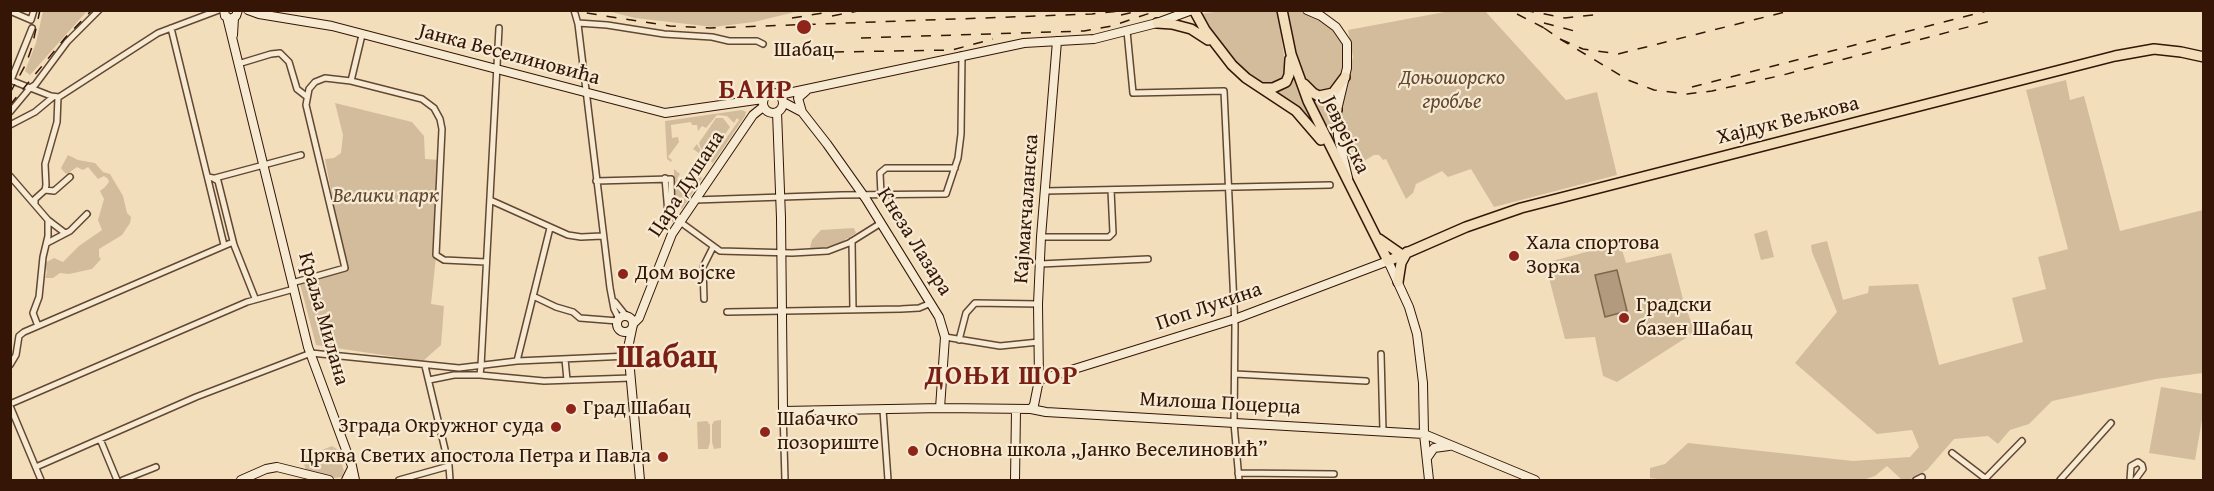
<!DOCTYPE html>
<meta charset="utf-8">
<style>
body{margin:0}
#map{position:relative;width:2214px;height:491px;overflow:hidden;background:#f2debb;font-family:"Gentium Book Plus",serif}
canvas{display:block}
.frame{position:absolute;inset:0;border:12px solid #341506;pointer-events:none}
</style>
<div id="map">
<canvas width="2214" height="491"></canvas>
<div class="frame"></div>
</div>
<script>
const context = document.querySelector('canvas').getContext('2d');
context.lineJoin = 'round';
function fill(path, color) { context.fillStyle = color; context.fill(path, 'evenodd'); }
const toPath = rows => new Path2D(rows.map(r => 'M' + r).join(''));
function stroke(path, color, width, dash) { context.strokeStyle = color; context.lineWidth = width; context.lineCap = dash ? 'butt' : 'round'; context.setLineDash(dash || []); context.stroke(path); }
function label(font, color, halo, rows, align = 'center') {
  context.font = font + ' "Gentium Book Plus",serif'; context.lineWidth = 4.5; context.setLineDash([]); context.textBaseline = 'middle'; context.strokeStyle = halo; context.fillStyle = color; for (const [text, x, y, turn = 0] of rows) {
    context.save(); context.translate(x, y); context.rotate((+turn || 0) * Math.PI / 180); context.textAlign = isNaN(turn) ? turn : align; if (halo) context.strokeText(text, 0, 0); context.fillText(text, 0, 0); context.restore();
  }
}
const green = toPath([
 [43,11,87,11,30,75,25,71,36,43],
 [608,11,799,11,754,22,713,27,635,18],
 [1221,11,1278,11,1286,71,1284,81,1265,86,1251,78,1219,45,1200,14],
 [1286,11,1298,11,1319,19,1334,28,1344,45,1345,52,1343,75,1333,90,1320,93,1306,84,1292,45],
 [1450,11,1485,11,1566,100,1597,92,1617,175,1494,207,1471,169,1448,177,1442,171,1416,184,1413,193,1406,199,1386,159,1383,160,1379,155,1374,155,1359,164,1356,165,1349,162,1341,137,1340,126,1341,104,1353,57,1348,30],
 [1291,67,1317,129,1271,92,1277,91],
 [2066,80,2070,100,2084,96,2120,231,2203,210,2203,373,2156,379,2052,401,2029,424,2010,430,1998,444,1988,436,1954,439,1927,470,1909,480,1902,480,1887,466,1875,476,1863,480,1665,480,1650,478,1650,468,1665,464,1688,443,1853,461,1910,457,1919,447,1912,430,1877,434,1795,363,1837,312,1812,252,1811,245,1827,241,1843,300,1868,293,1869,286,1918,284,1939,365,2023,342,2012,298,2046,289,2038,257,2068,249,2026,90],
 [1310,95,1332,105,1344,165],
 [335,103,412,122,424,136,425,159,440,160,437,247,431,304,444,306,441,345,423,361,316,345,300,284,346,271,325,159,334,158,341,153,343,135],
 [742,110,746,112,745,116,713,163,693,149,697,144,702,153,711,155,709,159,711,160,739,120,737,118,734,123,727,116,717,115,706,128,702,126,698,131,697,125,692,125,691,122,671,125,672,138,678,137,679,142,668,157,672,160,671,162,667,159,665,121],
 [716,118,723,118,730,127,713,152,706,152,701,149,699,143],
 [68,155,78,160,95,163,103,172,110,174,123,196,127,213,131,217,130,223,122,235,99,249,99,257,101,259,92,269,69,274,60,273,53,278,45,278,47,273,45,263,54,258,63,262,79,246,102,230,98,220,104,199,100,191,105,187,109,182,108,179,104,176,98,179,88,167,83,170,77,167,67,174,64,172,61,168],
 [674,169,680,174,677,179,689,187,698,175,702,178,682,209,674,205],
 [854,228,856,233,840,243,823,248,810,248,812,240,821,230],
 [1767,230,1774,257,1761,260,1754,234],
 [1620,243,1626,263,1671,253,1684,303,1695,332,1617,382,1603,376,1595,337,1565,339,1545,263],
 [2161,387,2203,394,2203,414,2195,460,2149,453],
 [721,420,721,448,714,449,712,442,712,425,714,421],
 [707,421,710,425,710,442,708,449,698,449,697,422],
 [332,446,337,449,344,471,342,477,334,478,306,470,302,458]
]);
const water = toPath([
 [1617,270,1627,311,1605,317,1595,275,1617,270]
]);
const street = toPath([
 [574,10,578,24,610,288,614,309,619,319],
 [10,11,31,20,34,10],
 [578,23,607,25,664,34,712,37,729,41,757,41,763,44],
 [171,28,224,245],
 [1127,31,1133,93,1224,91,1235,326,1234,423,1239,480],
 [238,64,271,54,280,53,289,62,297,89,306,96],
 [10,80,51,96,59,97,158,33,219,10],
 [11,80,32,28],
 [351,81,362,35],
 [10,112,30,88,35,85,67,42,99,10],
 [10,125,35,112,53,97],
 [10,176,48,220,48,236,43,257,39,297,33,313,38,326],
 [208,177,213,178,218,181,234,245,255,298],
 [215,178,301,155],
 [665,178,668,213,720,251,792,253,828,251,849,243,881,223],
 [596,181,671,179,672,217],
 [45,190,54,191,70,177],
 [1045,191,1330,185],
 [881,194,880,173,886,168,955,168],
 [490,200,568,235,581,237,602,236],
 [695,200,841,195,946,194,958,158,961,134,962,55],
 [35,203,35,199,45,190,46,185,45,164,57,122,58,97],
 [48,220,65,233],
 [1041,237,1109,237,1113,233,1111,190],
 [852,241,853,310],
 [47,243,70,231,87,214],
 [1040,264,1148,259],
 [292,283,345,268,306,105,309,89,315,82,325,78,351,81,422,99,434,108,440,119,442,129,436,255,444,260,486,262],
 [533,296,556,307,573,312,580,318,618,321],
 [704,299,703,267,713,247],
 [615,302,627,317],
 [727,312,901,309,919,308,931,303],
 [945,337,1000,346,1039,342],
 [959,340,966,313,975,303,1038,304],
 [1381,354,1383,431],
 [565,359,567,380],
 [517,361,550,228],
 [10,365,16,355,19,336,24,332,233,242],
 [425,366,449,466,450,480],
 [481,366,499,28],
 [481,366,480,375,544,381,631,378],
 [1235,374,1366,381],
 [429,380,454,375,480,375],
 [10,404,247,302,294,289],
 [10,406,41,480],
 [883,410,888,480],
 [783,411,785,480],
 [100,439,117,480],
 [1952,453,1986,479],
 [36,467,196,397,311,353,459,368,517,361,629,356],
 [1238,473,1334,474],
 [123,480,156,467],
 [399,480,449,466],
 [1916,480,1922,477],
 [1984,480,2022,441],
 [2060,480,2111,423],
 [2130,480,2131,466,2138,462,2142,465,2143,469,2135,480]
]);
const secondary = toPath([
 [224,10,225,16,231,19,236,16,238,10],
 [248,10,259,14,332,26,665,113,763,99],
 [1307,10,1321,16,1336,27,1347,43,1347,68,1337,110,1338,136,1348,178],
 [227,17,308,347,352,466,355,480],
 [233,35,234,18],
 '763 103a10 10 0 1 1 20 0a10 10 0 1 1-20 0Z',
 [779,95,1024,43,1094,39,1157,23,1192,10],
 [783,102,802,112,827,144,866,199,939,317,945,337,940,408],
 [777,112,781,218,783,411,942,408,1031,409,1046,412,1424,434,1535,480],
 [802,112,798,98,806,91],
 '617 324a8 8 0 1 1 16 0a8 8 0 1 1-16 0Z',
 [633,324,639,318,672,234,753,115,763,107],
 [632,329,628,348,640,480],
 [1039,380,1235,319,1388,261,1409,307,1417,334,1423,383,1424,434,1429,480],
 [1031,409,1034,405,1039,380,1038,304,1041,237,1057,41],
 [1427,458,1434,448,1449,446],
 [241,480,266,469,277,467,329,480],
 [346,480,352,468],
 [1015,480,1016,410]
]);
const primary = toPath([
 [1194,10,1205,30,1232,65,1246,78,1296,111,1321,140],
 [1282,10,1291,54,1308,101,1388,261,1466,227,1521,208,2115,56,2154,49,2181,52,2204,57],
 [1157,23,1172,24,1191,29,1208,40],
 [1304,84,1313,93,1332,103,1337,110],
 [1262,88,1273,88,1286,82,1289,75,1290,59],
 [1319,96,1333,93,1345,77],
 [1379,239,1402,255],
 [1398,282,1401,263,1407,252]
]);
const rail = toPath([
 [567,10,670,26,710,28,1092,14,1128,10],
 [1524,10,1565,18,1602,14],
 [1517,14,1550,31],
 [1121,15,1142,10],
 [832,16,863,10],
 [792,18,841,10],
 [1544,23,1582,33],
 [1544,28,1560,39,1583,49,1618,54,1793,10],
 [861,38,1084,31,1112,26,1159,10],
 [1560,39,1628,80,1654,90,1687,94,1712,91,1783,75,1991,21],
 [834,52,952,50,993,39],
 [1692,87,1990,10],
 [10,93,26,64,32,47,40,10],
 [10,105,65,38,92,10]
]);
const markers = [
 [804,27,8,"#8f2418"],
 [1514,256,6,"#8f2418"],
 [623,274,6,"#8f2418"],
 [1624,318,6,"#8f2418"],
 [571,409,6,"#8f2418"],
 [556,427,6,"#8f2418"],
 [765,432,6,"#8f2418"],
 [913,451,6,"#8f2418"],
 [663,457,6,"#8f2418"]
];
const poiNames = [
 ["Шабац",804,51,"center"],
 ["Хала спортова",1526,244],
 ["Зорка",1526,268],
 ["Дом војске",635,274],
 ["Градски",1636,306],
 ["базен Шабац",1636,330],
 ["Град Шабац",583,409],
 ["Шабачко",777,420],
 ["позориште",777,444],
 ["Зграда Окружног суда",544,427,"right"],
 ["Основна школа „Јанко Веселиновић”",925,451],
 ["Црква Светих апостола Петра и Павла",651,457,"right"]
];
const streetNames = [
 ["Јанка Веселиновића",509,55,15],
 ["Хајдук Вељкова",1788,121,-14],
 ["Јеврејска",1345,135,64],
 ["Цара Душана",687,184,-57],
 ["Кајмакчаланска",1027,209,-86],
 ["Кнеза Лазара",914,242,58],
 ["Поп Лукина",1209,307,-19],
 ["Краља Милана",323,319,74],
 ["Милоша Поцерца",1220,404,3]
];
const parkNames = [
 ["Доњошорско",1452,79],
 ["гробље",1452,103],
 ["Велики парк",386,197]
];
const districtNames = [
 ["БАИР",756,91],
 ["ДОЊИ ШОР",1002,377]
];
const townNames = [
 ["Шабац",667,359]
];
fill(green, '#d2bc9c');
fill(water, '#b19a7d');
stroke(water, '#7f654d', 1.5);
stroke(street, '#644733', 8);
stroke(secondary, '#341506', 10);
stroke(primary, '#341506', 12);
stroke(street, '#f7ead3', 5);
stroke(secondary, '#f7ead3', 8);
stroke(primary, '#f2debb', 9);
stroke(rail, '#341506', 1.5, [10, 10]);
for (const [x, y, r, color] of markers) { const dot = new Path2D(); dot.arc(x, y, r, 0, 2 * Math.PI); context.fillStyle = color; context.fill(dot); stroke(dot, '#f7ead3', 2); }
label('21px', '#341506', '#f7ead3', poiNames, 'left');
label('21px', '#341506', '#f7ead3', streetNames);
label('italic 21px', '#634733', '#f7ead3', parkNames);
context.letterSpacing = '1.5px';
label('bold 27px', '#7a1f14', '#f7ead3', districtNames);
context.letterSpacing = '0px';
label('bold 33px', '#7a1f14', '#f7ead3', townNames);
</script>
